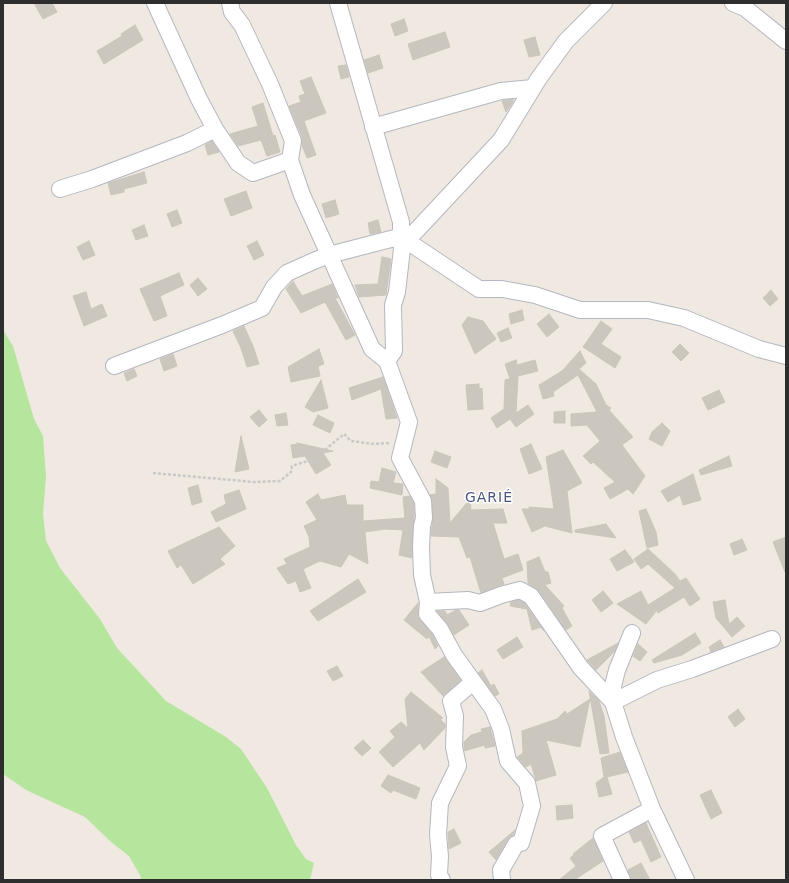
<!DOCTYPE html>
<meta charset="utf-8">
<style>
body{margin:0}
#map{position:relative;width:789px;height:883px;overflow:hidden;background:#efe9e1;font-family:"DejaVu Sans",sans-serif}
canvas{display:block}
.frame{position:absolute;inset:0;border:4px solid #2e2e2e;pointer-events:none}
</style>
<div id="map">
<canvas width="789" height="883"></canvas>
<div class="frame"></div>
</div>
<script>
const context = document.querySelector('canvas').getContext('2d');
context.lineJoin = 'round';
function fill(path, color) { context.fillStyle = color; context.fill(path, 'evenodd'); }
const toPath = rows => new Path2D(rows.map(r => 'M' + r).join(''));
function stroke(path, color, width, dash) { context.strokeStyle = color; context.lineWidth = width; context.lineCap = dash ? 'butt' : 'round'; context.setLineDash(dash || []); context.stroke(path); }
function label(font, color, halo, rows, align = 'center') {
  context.font = font + ' "DejaVu Sans",sans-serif'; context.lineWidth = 3; context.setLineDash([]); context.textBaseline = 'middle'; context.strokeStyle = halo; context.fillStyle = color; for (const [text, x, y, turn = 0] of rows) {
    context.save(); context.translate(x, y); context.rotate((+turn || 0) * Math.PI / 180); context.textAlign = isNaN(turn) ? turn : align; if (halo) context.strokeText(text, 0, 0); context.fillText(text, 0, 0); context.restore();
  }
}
const green = toPath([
 [3,330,13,346,34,419,43,436,46,477,43,513,46,541,60,568,100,619,117,648,166,701,226,737,241,749,267,788,296,845,306,859,314,863,310,880,140,880,141,877,129,856,111,842,85,817,26,790,3,774]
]);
const building = toPath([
 [34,3,52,3,57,12,43,19,34,3],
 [404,19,408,31,395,36,391,24,404,19],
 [135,25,143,40,104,64,97,51,122,36,121,34,135,25],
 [445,32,450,47,413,60,408,44,445,32],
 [535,37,540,55,529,57,524,40,535,37],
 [379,55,383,68,368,73,364,60,379,55],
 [346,65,349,77,341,79,338,66,346,65],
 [311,77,326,113,304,121,316,155,307,158,302,145,302,137,289,106,301,102,299,96,305,94,300,81,311,77],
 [513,99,513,102,506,112,502,101,513,99],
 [263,103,273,136,275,135,280,152,267,156,261,140,238,146,230,134,258,126,252,107,263,103],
 [212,141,219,152,208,155,205,145,212,141],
 [144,172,147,183,124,189,124,192,111,195,108,183,144,172],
 [246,191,252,208,231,216,224,199,246,191],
 [335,200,339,214,326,218,322,204,335,200],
 [177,210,182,223,172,227,167,214,177,210],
 [378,220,381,232,370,234,368,223,378,220],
 [144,225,148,236,136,240,132,230,144,225],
 [89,241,95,255,83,260,77,247,89,241],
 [257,241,264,255,254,260,247,246,257,241],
 [382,257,391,259,386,295,359,297,355,285,378,284,382,257],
 [179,273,184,285,160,296,167,316,154,321,140,289,179,273],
 [198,278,207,289,198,296,190,285,198,278],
 [293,281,302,296,332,284,338,298,335,298,355,335,346,340,325,302,301,313,286,289,293,281],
 [771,290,778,299,770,306,763,298,771,290],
 [86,292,91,309,102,304,107,316,84,326,73,296,86,292],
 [522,310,524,320,511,324,509,314,522,310],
 [549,314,559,327,547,337,537,324,549,314],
 [468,317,483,321,496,339,475,354,462,325,468,317],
 [601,321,612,329,601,344,621,357,615,368,583,347,601,321],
 [244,326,253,346,259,364,247,367,241,348,233,331,244,326],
 [508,328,512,338,501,342,497,333,508,328],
 [680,344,689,353,681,361,672,352,680,344],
 [319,349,324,364,318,366,320,376,291,382,288,367,319,349],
 [580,351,586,363,579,369,596,384,606,405,611,408,609,410,633,437,622,445,645,476,633,494,628,489,610,499,604,488,615,482,593,462,591,464,583,456,600,441,587,425,571,426,571,414,597,412,578,375,553,392,554,396,543,399,539,385,562,371,580,351],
 [173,354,177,366,164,371,160,359,173,354],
 [516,360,517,365,535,360,538,371,518,376,516,413,528,405,534,414,516,427,510,419,497,428,491,418,504,409,505,380,512,378,510,379,505,364,516,360],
 [134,369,137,376,127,381,124,373,134,369],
 [383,377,397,418,386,419,381,389,352,400,349,388,383,377],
 [321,380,328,408,313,412,305,407,321,380],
 [479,384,479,389,482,388,483,409,468,410,466,385,479,384],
 [719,390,725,402,708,410,702,398,719,390],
 [259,410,267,420,259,427,250,417,259,410],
 [565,411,565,423,554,423,554,412,565,411],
 [286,413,288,425,277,426,275,415,286,413],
 [318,415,334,423,330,433,313,425,318,415],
 [662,423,670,431,662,446,649,439,652,432,662,423],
 [241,436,249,469,235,472,241,436],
 [297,443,333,451,323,453,331,465,316,474,305,456,293,458,291,445,298,444,297,443],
 [531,444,542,469,529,474,520,449,531,444],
 [563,450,582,483,567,491,572,533,545,526,532,532,522,509,529,509,529,507,554,509,546,457,563,450],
 [435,451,451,457,447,468,431,462,435,451],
 [729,456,732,466,701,475,699,470,729,456],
 [382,468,396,472,393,483,403,484,402,495,370,488,371,481,379,482,382,468],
 [693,474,701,500,683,505,680,495,668,502,661,491,693,474],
 [436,479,448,488,450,523,470,499,471,510,503,509,507,523,493,523,504,559,518,554,523,570,502,578,504,584,481,593,470,557,467,558,459,537,431,536,433,517,430,495,436,494,436,479],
 [198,485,202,502,192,505,188,488,198,485],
 [239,490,246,509,216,522,211,512,226,504,224,495,239,490],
 [318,494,321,500,345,495,347,505,363,505,363,521,405,518,403,497,410,496,414,504,414,517,412,558,399,555,403,530,385,529,365,532,368,564,349,554,341,567,320,561,303,569,311,588,300,592,296,581,288,584,277,568,287,564,284,559,310,547,309,537,304,526,317,520,306,502,318,494],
 [646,509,656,532,658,545,647,548,639,511,646,509],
 [606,524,616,538,575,532,575,530,606,524],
 [219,527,235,546,220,559,225,564,193,584,181,565,177,568,168,551,219,527],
 [786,537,786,572,785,572,773,542,786,537],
 [742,539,747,550,734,555,730,544,742,539],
 [648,549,675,574,680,581,686,578,700,599,690,606,684,597,658,613,657,610,646,624,617,604,641,591,648,605,675,588,648,564,641,569,634,559,648,549],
 [625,550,634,562,617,571,610,559,625,550],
 [539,557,545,572,548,572,551,583,545,585,564,606,562,608,572,626,566,630,539,591,528,583,527,562,539,557],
 [358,579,366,592,318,621,310,611,358,579],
 [603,591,613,603,601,612,592,600,603,591],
 [519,600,524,603,544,631,541,627,532,630,527,609,510,606,511,602,519,600],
 [725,600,729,624,737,617,745,626,732,637,716,618,713,602,725,600],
 [418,603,418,617,432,634,438,646,435,649,429,636,427,639,404,620,418,603],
 [456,610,459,610,469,625,454,635,447,623,437,611,445,611,447,615,456,610],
 [695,633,701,643,682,655,654,663,652,660,695,633],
 [517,637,523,647,503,659,497,650,517,637],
 [720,640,724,647,711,652,709,647,720,640],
 [618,643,615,651,596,670,587,660,618,643],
 [638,644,647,652,640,661,633,656,638,644],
 [444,657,461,680,443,696,421,672,444,657],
 [337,666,343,676,333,681,327,671,337,666],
 [482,670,491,686,494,684,499,694,495,696,478,673,482,670],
 [589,691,599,701,604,716,609,753,600,754,589,691],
 [411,692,443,718,440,719,445,724,445,728,424,750,420,743,393,767,379,752,395,737,390,731,401,722,408,728,405,699,411,692],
 [590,699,580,747,546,740,556,775,536,781,531,764,526,767,517,757,523,753,522,731,557,719,565,711,567,714,590,699],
 [738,709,745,719,735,727,728,717,738,709],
 [490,727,495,746,485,748,485,745,464,751,464,742,471,735,482,732,481,729,490,727],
 [363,740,371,748,362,756,354,748,363,740],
 [620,752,628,772,607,777,612,794,599,797,596,783,604,777,601,758,620,752],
 [388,775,420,788,416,799,393,790,391,793,381,786,388,775],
 [711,790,722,813,711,819,700,795,711,790],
 [572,805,573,818,557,820,556,806,572,805],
 [646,823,661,857,651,862,641,840,634,843,629,832,646,823],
 [454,829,461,843,449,849,448,832,454,829],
 [515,830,513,835,508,839,496,860,489,852,515,830],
 [593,838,603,861,574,880,559,880,576,866,570,858,575,854,573,854,593,838],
 [641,863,650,880,631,880,628,870,641,863]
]);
const path = toPath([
 [153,473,254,482,280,481,291,472,292,466,314,459,344,434,351,441,374,444,390,443]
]);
const minor = toPath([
 [155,3,199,99,215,129,238,163,253,173,290,160],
 [230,3,232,12,242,25,270,84,293,141,290,160,302,195,372,349,387,361,409,422,400,458,423,501,424,518,422,526,421,546,422,575,428,602,427,614,440,629,454,655,493,709,501,729,508,761,527,783,532,806,521,843,516,844,501,870,502,880],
 [338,3,401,222,401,237,402,249,397,292,393,305,394,351,387,361],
 [733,3,745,8,786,41],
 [373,127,501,91,533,88],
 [60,189,92,179,187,143,215,129],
 [401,237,479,289,502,289,535,295,580,310,648,310,684,318,759,349,786,356],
 [114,366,222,325,262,308,274,287,287,273,316,260,329,255,414,233,501,140,539,78,566,41,604,3],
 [428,602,468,600,480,603,501,595,520,590,531,596,581,668,613,702,657,680,692,669,772,639],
 [632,633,617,670,613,686,613,702,624,737,652,809,686,880],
 [442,880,439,875,440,856,438,835,440,803,458,766,454,747,455,716,451,701,473,682],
 [622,880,602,836,652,809]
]);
const quarterNames = [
 ["GARIÉ",489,498]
];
fill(green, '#b6e59e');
fill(building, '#cbc7bf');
stroke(building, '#cbc5ba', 1);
stroke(minor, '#b4b7c1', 18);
stroke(path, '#c9c9c9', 2.5, [3, 2]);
stroke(minor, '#fff', 16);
context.letterSpacing = '1px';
label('14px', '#4d5680', '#fff', quarterNames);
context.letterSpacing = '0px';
</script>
